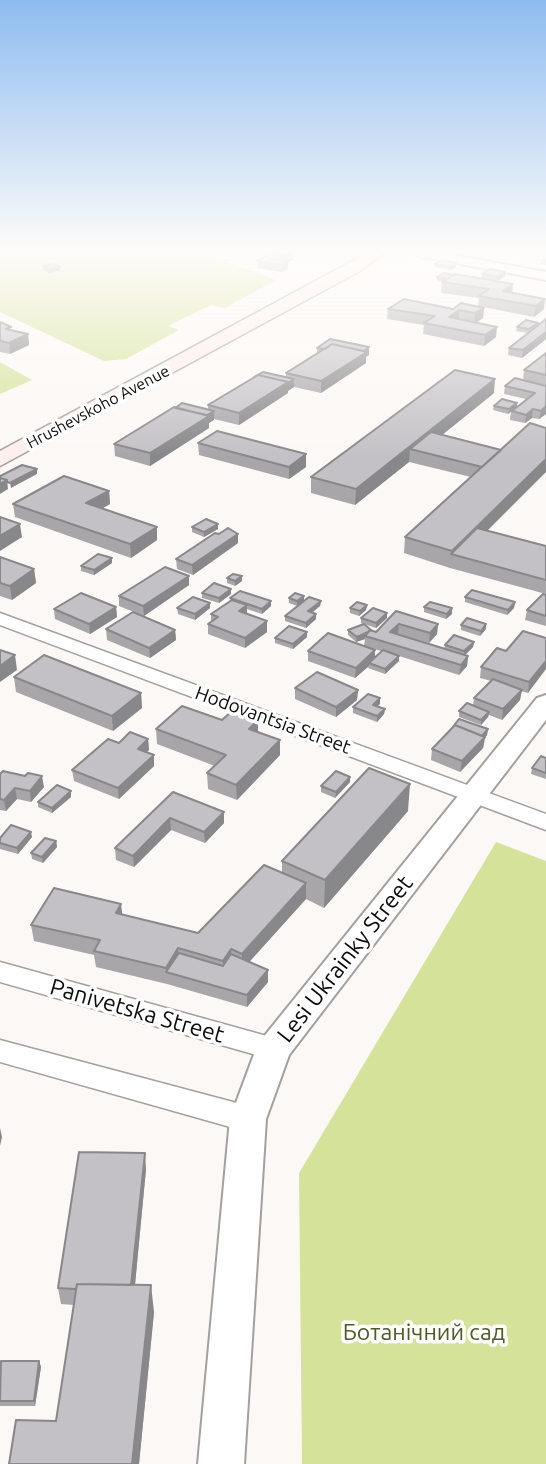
<!DOCTYPE html>
<meta charset="utf-8">
<style>
body{margin:0}
canvas{display:block;background:#fcf8f5}
</style>
<canvas width="546" height="1464"></canvas>
<script>
const context = document.querySelector('canvas').getContext('2d');
context.lineJoin = 'round';
function fill(path, color) { context.fillStyle = color; context.fill(path, 'evenodd'); }
const toPath = rows => new Path2D(rows.map(r => 'M' + r).join(''));
function stroke(path, color, width, dash) { context.strokeStyle = color; context.lineWidth = width; context.lineCap = dash ? 'butt' : 'round'; context.setLineDash(dash || []); context.stroke(path); }
function label(font, color, halo, rows, align = 'center') {
  context.font = font + ' Ubuntu,sans-serif'; context.lineWidth = 7; context.setLineDash([]); context.textBaseline = 'middle'; context.strokeStyle = halo; context.fillStyle = color; for (const [text, x, y, turn = 0] of rows) {
    context.save(); context.translate(x, y); context.rotate((+turn || 0) * Math.PI / 180); context.textAlign = isNaN(turn) ? turn : align; if (halo) context.strokeText(text, 0, 0); context.fillText(text, 0, 0); context.restore();
  }
}
const green = toPath([
 [0,252,199,252,276,280,225,308,211,305,168,326,179,330,126,359,104,361,0,312],
 [0,362,32,380,0,394],
 [496,842,546,861,546,1464,302,1464,299,1173]
]);
const minor = toPath([
 [0,613,546,814,546,830,0,625,0,613],
 [0,962,274,1038,284,1041,288,1049,284,1057,274,1060,0,982,0,962],
 [0,1040,248,1106,258,1110,263,1119,258,1128,248,1132,0,1062,0,1040]
]);
const tertiary = toPath([
 [412,252,438,252,546,272,546,280,418,256,412,252],
 [546,695,546,720,289,1055,266,1119,244,1464,198,1464,230,1119,256,1049,262,1039,537,698,546,695]
]);
const secondary = toPath([
 [369,252,386,252,360,271,0,466,0,451,369,252]
]);
const wall = toPath([
 [462,252,479,252,476,254],
 [293,254,293,260,288,262,288,269,281,272,257,268,257,261],
 [546,257,546,265,540,264,541,260],
 [435,264,456,267,450,270,435,267],
 [43,266,60,270,49,273,43,270],
 [482,274,505,276,498,281,482,278],
 [437,277,512,293,544,309,534,317,478,306,479,298,441,293,442,282,443,282,437,280],
 [484,308,483,318,476,323,496,337,484,346,423,334,424,325,387,319,388,309],
 [546,316,546,339,522,358,508,355,509,348,528,333,516,331,517,327,538,326,545,320],
 [0,322,11,331,28,334,29,345,10,354,0,352],
 [369,347,369,355,366,357,366,363,321,393,294,387,288,391,288,393,239,425,214,419,209,423,209,428,150,466,115,456,114,444,208,410,208,405,286,377,286,373,317,354,317,348],
 [546,353,546,414,539,419,532,418,525,423,510,420,511,411,508,414,493,410,494,406,517,403,517,407,526,399,504,394,505,386,523,380,524,370],
 [494,393,442,435,501,450,487,531,546,546,546,594,450,568,404,553,405,537,471,477,409,462,355,505,311,493,311,477],
 [198,443,306,467,289,479,199,455],
 [109,491,110,504,101,509,157,540,131,558,15,517,13,504],
 [218,524,218,529,204,537,192,532,192,527],
 [238,543,193,575,177,569,176,559],
 [0,557,34,569,36,583,12,600,0,596],
 [112,563,94,575,81,571,81,566],
 [189,576,189,585,144,616,119,606,119,596],
 [227,578,242,581,235,586,227,583],
 [202,593,231,594,219,603,202,598],
 [546,595,546,626,525,620,527,610],
 [304,596,304,601,297,606,289,603,289,598],
 [465,597,515,602,514,608,507,615,465,602],
 [230,598,271,606,262,614,247,609,247,614,267,632,245,648,208,634,208,624,211,622,211,614,231,600],
 [321,601,320,606,312,613,316,619,306,628,285,621,285,616],
 [367,605,366,610,359,616,350,613,350,608],
 [116,607,117,617,90,634,55,619,54,609],
 [424,607,452,608,452,614,446,619,424,612],
 [177,608,210,608,195,620,178,614],
 [396,611,438,624,437,634,429,643,398,634,397,634,444,649,445,645,474,642,473,647,465,655,468,656,467,666,459,675,399,656,399,661,385,674,368,668,369,666,355,678,308,661,308,651,375,657,381,651,364,646,365,639,356,642,348,635,348,630,363,624,361,623,361,618,387,613,387,618,376,628,364,624,372,631,376,632],
 [461,625,486,629,480,636,461,630],
 [106,629,175,630,176,640,150,658,107,640],
 [307,632,307,637,293,649,275,643,275,638],
 [546,638,528,693,521,691,520,700,502,720,489,715,488,717,481,725,459,717,459,711,473,706,474,698,491,681,480,678,481,667,506,651],
 [14,677,141,693,142,708,113,731,16,692],
 [295,688,358,690,357,700,336,717,295,699],
 [380,704,377,706,385,709,384,714,377,722,353,713,353,707],
 [222,720,258,720,258,732,280,740,280,755,237,800,208,789,207,773,215,766,157,744,156,729],
 [488,729,487,735,485,738,483,748,460,772,431,760,432,749],
 [148,739,149,750,147,752,154,755,154,766,119,799,74,781,72,770,119,743],
 [546,758,546,779,531,774,532,768],
 [0,774,44,787,31,802,17,799,6,811,0,810],
 [350,782,335,798,321,792,321,786],
 [173,792,224,823,205,843,171,830,134,867,116,860,115,848],
 [71,797,52,813,38,807,38,802],
 [408,811,324,908,306,899,249,962,268,982,247,1007,167,984,96,967,94,955,34,941,31,925,122,914,198,933,282,873,282,861],
 [32,837,18,854,0,849,0,838],
 [56,841,57,847,43,863,32,859,31,853],
 [146,1169,135,1285,154,1312,139,1464,56,1421,74,1305,61,1304,58,1288],
 [39,1361,41,1367,35,1406,0,1406,0,1365]
]);
const shadedWall = toPath([
 [293,254,293,260,276,264,271,259],
 [288,262,288,269,281,272,281,265],
 [456,263,456,267,450,270,450,267],
 [60,267,60,270,49,273,49,269],
 [505,272,505,276,498,281,498,277],
 [513,284,512,294,503,291],
 [545,299,544,309,534,317,536,306],
 [484,308,483,318,474,324,475,313],
 [459,310,459,321,449,317],
 [497,327,496,337,484,346,485,335],
 [546,332,546,339,522,358,523,350],
 [28,334,29,345,10,354,9,343],
 [369,347,369,355,366,357,366,363,321,393,321,381],
 [294,379,294,387,288,391,288,393,239,425,239,413,288,382],
 [495,379,494,393,421,452,410,449,409,462,355,505,356,489],
 [517,403,517,407,508,414,509,409],
 [546,406,546,414,539,419,541,411],
 [533,409,532,418,525,423,526,415],
 [214,411,214,420,209,423,209,428,150,466,150,453],
 [306,454,306,467,289,479,289,467],
 [546,459,546,472,461,557,451,554,452,551],
 [37,469,37,474,11,488,10,483],
 [7,480,8,489,0,494,0,484],
 [109,491,110,504,87,517,86,503],
 [20,524,22,537,0,551,0,536],
 [218,524,218,529,204,537,204,532],
 [157,527,157,540,131,558,130,544],
 [238,534,238,543,193,575,192,565],
 [112,558,112,563,94,575,94,570],
 [34,569,36,583,12,600,10,586],
 [189,576,189,585,144,616,143,606],
 [242,576,242,581,235,586,235,581],
 [231,589,231,594,219,603,219,598],
 [304,596,304,601,297,606,297,601],
 [271,601,271,606,262,614,262,609],
 [321,601,320,606,307,616,308,611],
 [515,602,514,608,507,615,508,610],
 [210,603,210,608,195,620,195,614],
 [247,605,247,615,239,611],
 [367,605,366,610,359,616,360,611],
 [116,607,117,617,90,634,89,624],
 [452,608,452,614,446,619,447,614],
 [387,613,387,618,376,628,376,623],
 [316,614,316,619,306,628,306,623],
 [267,621,267,632,245,648,245,638],
 [399,624,398,634,390,643,390,632],
 [438,624,437,634,429,643,430,633],
 [486,624,486,629,480,636,481,631],
 [175,630,176,640,150,658,149,648],
 [372,631,365,636,365,639,356,642,357,637],
 [307,632,307,637,293,649,293,644],
 [474,642,473,647,464,656,464,651],
 [375,650,375,660,369,663,369,666,355,678,356,668],
 [15,655,17,670,0,682,0,666],
 [399,656,399,661,385,674,385,669],
 [468,656,467,666,459,675,461,665],
 [546,661,546,669,528,693,529,682],
 [358,690,357,700,336,717,336,707],
 [522,690,520,700,502,720,503,709],
 [141,693,142,708,113,731,112,716],
 [380,698,380,704,373,710,373,705],
 [385,709,384,714,377,722,377,716],
 [489,712,488,717,481,725,481,720],
 [258,720,258,735,249,729],
 [488,729,487,735,485,738,483,748,460,772,462,761],
 [148,739,149,750,138,759,138,749],
 [280,740,280,755,237,800,236,785],
 [154,755,154,766,119,799,118,788],
 [42,776,44,787,31,802,30,791],
 [350,777,350,782,335,798,336,792],
 [410,784,408,811,324,908,325,880],
 [15,788,17,799,6,811,4,800],
 [71,791,71,797,52,813,52,808],
 [224,812,224,823,205,843,204,832],
 [170,818,171,830,134,867,133,856],
 [31,832,32,837,18,854,17,848],
 [56,841,57,847,43,863,42,857],
 [306,883,306,899,242,970,242,954],
 [121,904,123,920,116,913],
 [178,948,179,964,166,972,166,968],
 [231,949,232,965,223,977,223,961],
 [268,970,268,982,247,1007,247,995],
 [0,1128,2,1137,0,1146],
 [145,1153,146,1169,133,1305,131,1289],
 [151,1285,154,1312,139,1464,132,1464],
 [39,1361,41,1367,35,1406,34,1401]
]);
const building = toPath([
 [275,252,293,254,271,259,288,262,281,265,257,261,275,252],
 [442,260,456,263,450,267,435,264,442,260],
 [54,264,60,267,49,269,43,266,54,264],
 [490,269,505,272,498,277,482,274,490,269],
 [444,273,453,275,447,279,437,277,444,273],
 [455,274,513,284,503,291,545,299,536,306,479,296,489,289,442,282,455,274],
 [404,299,453,309,461,303,484,308,475,313,459,310,449,317,497,327,485,335,424,323,435,316,388,309,404,299],
 [546,319,546,332,523,350,509,348,546,319],
 [526,320,538,323,529,329,517,327,526,320],
 [0,322,11,327,6,329,28,334,9,343,0,341,0,322],
 [330,339,369,347,364,351,332,344,325,349,317,348,330,339],
 [332,344,367,352,321,381,286,373,332,344],
 [546,353,546,375,524,370,546,353],
 [455,370,495,379,356,489,311,477,455,370],
 [263,372,294,379,288,383,288,382,258,375,254,377,263,372],
 [258,375,288,382,239,413,208,405,258,375],
 [515,378,546,386,546,406,541,411,533,409,526,415,512,411,535,393,505,386,515,378],
 [502,399,517,403,509,409,494,406,502,399],
 [182,403,214,411,207,415,175,408,182,403],
 [174,407,209,416,150,453,114,444,174,407],
 [530,423,546,428,546,459,452,551,405,537,530,423],
 [217,431,306,454,289,467,198,443,217,431],
 [431,432,501,450,482,467,410,449,431,432],
 [22,465,37,469,10,483,7,482,7,480,0,478,0,476,22,465],
 [64,476,109,491,86,503,157,527,130,544,13,504,64,476],
 [0,478,7,480,0,484,0,478],
 [0,517,20,524,0,536,0,517],
 [206,519,218,524,204,532,192,527,206,519],
 [228,528,238,534,192,565,176,559,215,533,219,534,228,528],
 [477,528,546,546,546,580,451,554,477,528],
 [98,554,112,558,94,570,81,566,98,554],
 [0,557,34,569,10,586,0,583,0,557],
 [165,567,189,576,143,606,119,596,165,567],
 [233,574,242,576,235,581,227,578,233,574],
 [214,583,231,589,219,598,202,593,214,583],
 [472,590,515,602,508,610,465,597,472,590],
 [240,591,271,601,262,609,230,598,240,591],
 [81,593,116,607,89,624,54,609,81,593],
 [295,593,304,596,297,601,289,598,295,593],
 [543,594,546,595,546,616,527,610,543,594],
 [193,597,210,603,195,614,177,608,193,597],
 [309,597,321,601,308,611,316,614,306,623,285,616,309,597],
 [232,600,247,605,239,611,267,621,245,638,208,624,218,617,211,614,232,600],
 [357,602,367,605,360,611,350,608,357,602],
 [430,602,452,608,447,614,424,607,430,602],
 [373,608,387,613,376,623,361,618,373,608],
 [396,611,438,624,430,633,399,624,390,632,468,656,461,665,365,636,370,630,376,632,396,611],
 [133,612,175,630,149,648,106,629,133,612],
 [467,618,486,624,481,631,461,625,467,618],
 [364,624,372,631,370,630,368,632,357,637,348,630,364,624],
 [289,626,307,632,293,644,275,638,289,626],
 [523,631,546,638,546,661,529,682,481,667,497,648,506,651,523,631],
 [328,633,375,650,356,668,308,651,328,633],
 [454,635,474,642,464,651,445,645,454,635],
 [0,650,15,655,0,666,0,650],
 [383,650,399,656,385,669,369,663,383,650],
 [44,655,141,693,112,716,14,677,44,655],
 [317,672,358,690,336,707,295,688,317,672],
 [493,679,522,690,503,709,474,698,493,679],
 [368,694,380,698,373,705,385,709,377,716,353,707,368,694],
 [467,703,489,712,481,720,459,711,467,703],
 [182,706,222,720,232,711,258,720,249,729,280,740,236,785,207,773,226,755,156,729,182,706],
 [459,719,488,729,482,736,455,725,452,728,459,719],
 [455,725,485,737,462,761,432,749,455,725],
 [130,732,148,739,138,749,154,755,118,788,72,770,108,739,119,743,130,732],
 [541,756,546,758,546,773,532,768,541,756],
 [369,768,410,784,325,880,282,861,369,768],
 [3,771,25,776,28,773,42,776,30,791,15,788,4,800,0,799,0,774,3,771],
 [336,771,350,777,336,792,321,786,336,771],
 [57,785,71,791,52,808,38,802,57,785],
 [173,792,224,812,204,832,170,818,133,856,115,848,173,792],
 [11,825,31,832,17,848,0,843,0,838,11,825],
 [45,838,56,841,42,857,31,853,45,838],
 [264,865,306,883,242,954,231,949,223,961,178,948,166,968,94,951,100,940,31,925,54,888,121,904,116,913,198,933,264,865],
 [179,953,223,966,231,954,268,970,247,995,166,972,179,953],
 [79,1152,145,1153,131,1285,77,1284,76,1289,58,1288,79,1152],
 [77,1284,151,1285,132,1464,9,1464,16,1420,56,1421,77,1284],
 [1,1361,39,1361,34,1401,0,1401,1,1361]
]);
const farStreetnames = [
 ["Hrushevskoho Avenue",98,407,-28]
];
const streetNames = [
 ["Hodovantsia Street",273,720,20]
];
const nearStreetnames = [
 ["Lesi Ukrainky Street",345,959,-52],
 ["Panivetska Street",137,1011,16]
];
const nearParknames = [
 ["Ботанічний сад",424,1332]
];
fill(green, '#d5e39a');
stroke(minor, '#a4a09d', 3);
stroke(tertiary, '#a4a09d', 4);
stroke(secondary, '#a4a09d', 3);
fill(minor, '#fff');
fill(tertiary, '#fff');
fill(secondary, '#feeeec');
fill(wall, '#a8a6a9');
fill(shadedWall, '#88878a');
fill(building, '#c3c1c5');
stroke(building, '#88878a', 2);
const sky = context.createLinearGradient(0, 0, 0, 457);
sky.addColorStop(0, '#8ebcf0');
sky.addColorStop(0.55, '#fefcfa');
sky.addColorStop(1, '#fefcfa00');
context.fillStyle = sky;
context.fillRect(0, 0, 546, 457);
label('16px', '#0d0c0b', '#fff', farStreetnames);
label('19px', '#0d0c0b', '#fff', streetNames);
label('23px', '#0d0c0b', '#fff', nearStreetnames);
label('23px', '#525a21', '#fff', nearParknames);
</script>
